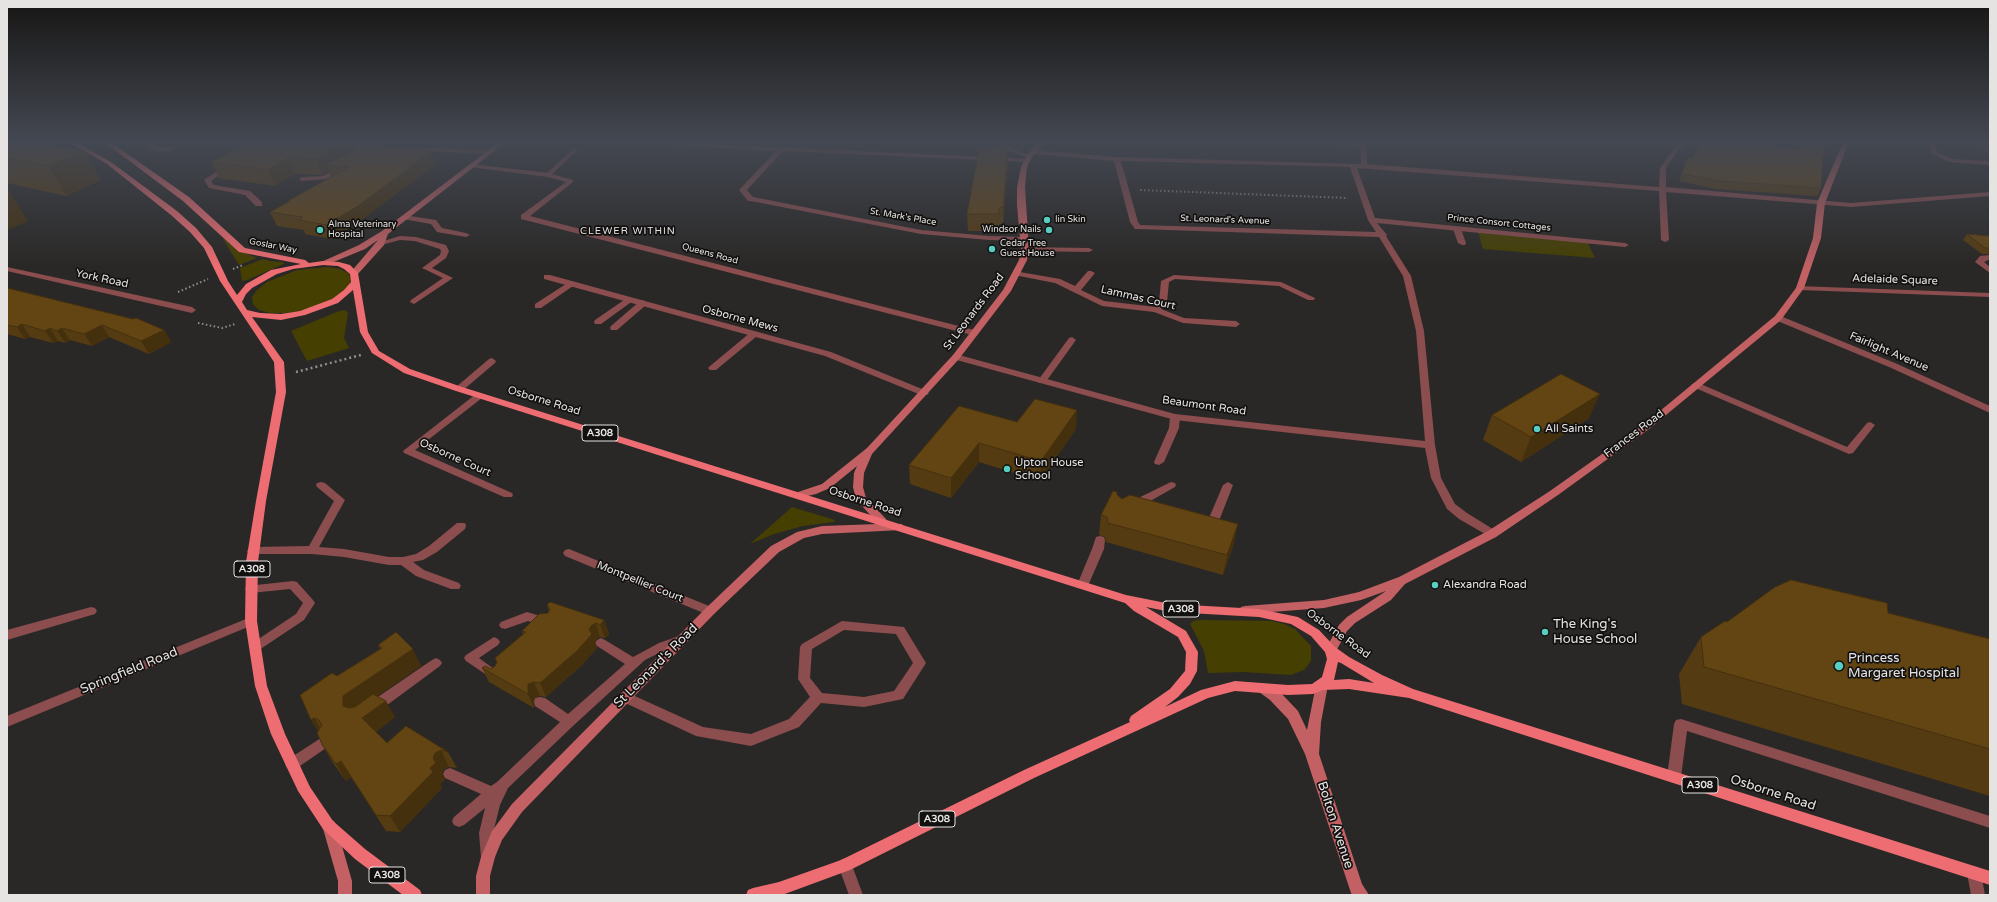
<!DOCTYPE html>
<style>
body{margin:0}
#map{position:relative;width:1997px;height:902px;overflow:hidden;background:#2a2826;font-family:"Varela Round",sans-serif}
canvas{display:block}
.frame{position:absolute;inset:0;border:8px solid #e6e4e3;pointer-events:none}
</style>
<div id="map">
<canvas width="1997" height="902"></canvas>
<div class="frame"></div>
</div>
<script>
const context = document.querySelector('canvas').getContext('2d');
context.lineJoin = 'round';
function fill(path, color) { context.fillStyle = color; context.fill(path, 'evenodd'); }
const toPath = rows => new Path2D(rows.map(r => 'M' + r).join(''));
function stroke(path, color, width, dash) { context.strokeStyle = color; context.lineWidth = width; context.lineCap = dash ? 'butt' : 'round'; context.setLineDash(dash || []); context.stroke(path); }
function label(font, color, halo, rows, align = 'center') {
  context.font = font + ' "Varela Round",sans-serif'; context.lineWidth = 3.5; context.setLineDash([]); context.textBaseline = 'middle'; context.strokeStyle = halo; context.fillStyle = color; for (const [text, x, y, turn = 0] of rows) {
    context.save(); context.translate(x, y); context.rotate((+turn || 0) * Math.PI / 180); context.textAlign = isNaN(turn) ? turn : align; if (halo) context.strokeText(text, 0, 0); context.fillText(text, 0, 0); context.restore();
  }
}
const green = toPath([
 [1478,231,1587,241,1595,258,1483,249],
 [226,237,241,251,257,258,239,265,223,239],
 [263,259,270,261,283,262,284,264,247,280,242,281,240,268],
 [328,267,340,269,348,273,351,279,349,286,331,300,301,311,285,313,270,313,259,310,253,304,252,297,257,290,267,282,297,270],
 [345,310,348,313,344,338,349,348,307,361,291,331,339,311],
 [792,507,835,520,834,522,803,526,774,534,750,544],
 [1199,620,1273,621,1284,624,1295,629,1311,646,1311,661,1304,670,1291,675,1243,672,1208,673,1204,651,1190,624,1193,621]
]);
const pathFar1 = toPath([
 [1140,190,1348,198],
 [233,269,243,265],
 [178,292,208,279],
 [198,323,222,328,235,324]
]);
const path = toPath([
 [296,372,361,355]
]);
const lane = toPath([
 [143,142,149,142,157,147,170,147,173,149,170,151,156,151,143,144,143,142],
 [333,142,346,142,374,146,377,148,374,150,336,144,333,142],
 [998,142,1004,142,1010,148,1032,156,1029,158,1006,150,999,145,998,142],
 [1296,142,1333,142,1363,143,1366,145,1363,147,1299,144,1296,142],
 [402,147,490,150,493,152,490,154,400,150,399,149,402,147],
 [574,148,579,149,550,176,546,176,546,174,574,148],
 [226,166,231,167,211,181,214,185,250,191,262,202,262,206,256,206,245,195,209,188,204,180,205,179,226,166],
 [342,166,345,168,344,169,326,179,302,181,299,179,302,177,323,176,342,166],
 [403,215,436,220,442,228,466,233,470,235,466,237,437,232,431,224,403,219,403,215],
 [1454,227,1457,227,1461,229,1466,243,1465,245,1462,245,1458,243,1453,229,1454,227],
 [400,236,416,237,446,245,449,251,446,258,432,268,453,278,414,304,410,302,411,300,443,278,422,268,440,255,441,251,440,249,415,241,400,240,381,245,377,243,400,236],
 [1022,247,1089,248,1093,250,1089,252,1025,251,1022,251,1022,247],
 [1990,255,1990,259,1984,262,1990,267,1990,273,1975,262,1980,256,1990,255],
 [1174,275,1281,282,1315,298,1314,300,1308,300,1279,286,1175,279,1169,282,1167,302,1159,312,1153,312,1152,310,1159,302,1161,281,1174,275],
 [569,282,572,282,576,284,541,308,535,308,535,304,569,282],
 [627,298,630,298,634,300,601,324,595,324,594,322,595,320,627,298],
 [643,300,647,303,646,305,617,330,611,330,610,328,611,326,640,301,643,300],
 [754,331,758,334,757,336,716,370,710,370,708,368,710,366,751,332,754,331],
 [1072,337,1076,340,1045,383,1039,383,1037,381,1039,379,1069,338,1072,337],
 [492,358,496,361,495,363,462,391,456,391,454,389,456,387,489,359,492,358],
 [1696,382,1847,447,1867,423,1870,422,1875,425,1853,453,1849,454,1693,387,1691,385,1696,382],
 [1175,414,1180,417,1179,428,1164,462,1159,465,1155,464,1154,462,1169,428,1170,417,1175,414],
 [321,482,325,483,345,500,319,547,344,549,389,557,403,557,416,554,429,546,457,523,465,523,466,526,465,529,437,552,423,560,413,562,424,570,459,583,461,586,459,589,451,589,416,576,401,565,389,565,344,557,312,554,249,554,247,551,249,548,253,547,309,546,334,501,317,487,316,485,317,483,321,482],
 [1171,482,1175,483,1176,485,1175,487,1138,508,1130,508,1129,505,1130,502,1171,482],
 [1228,482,1233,485,1217,526,1213,527,1202,524,1201,521,1202,518,1209,518,1223,485,1228,482],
 [1100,536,1104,537,1105,540,1104,549,1087,588,1079,588,1077,585,1092,549,1096,537,1100,536],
 [293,581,297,582,313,600,315,603,313,606,304,620,259,650,255,652,251,650,249,647,251,644,296,614,303,603,290,589,251,593,247,592,245,589,247,586,293,581],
 [527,612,550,619,552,622,550,625,546,626,528,621,505,629,501,628,499,625,501,622,527,612],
 [842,621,904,627,926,663,903,699,864,707,821,703,799,727,751,746,696,736,621,701,620,697,621,693,626,692,703,727,751,734,789,719,810,697,798,679,800,647,802,644,842,621],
 [844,630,896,634,913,663,894,691,864,697,822,693,810,678,812,649,844,630],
 [682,635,686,637,688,640,686,643,667,649,645,660,574,725,508,788,500,805,493,833,495,857,493,862,488,864,483,862,481,857,479,833,485,808,464,825,459,827,454,825,452,821,454,817,481,794,445,778,443,774,445,770,450,768,491,786,497,782,560,722,535,706,534,702,535,698,540,697,545,698,568,714,625,664,597,646,595,643,597,640,601,638,605,640,633,657,659,643,682,635],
 [494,637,498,639,500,642,498,645,479,658,498,672,500,675,498,678,494,680,466,661,464,658,466,655,494,637],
 [436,658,440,660,442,663,440,666,379,711,374,712,369,711,368,707,369,703,432,660,436,658],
 [1681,719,1990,816,1990,828,1687,731,1681,777,1679,781,1674,783,1669,781,1667,777,1674,724,1676,720,1681,719],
 [324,736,329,738,331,742,329,746,297,768,292,770,287,768,285,764,287,760,324,736],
 [845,858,850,860,863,895,849,895,838,865,840,860,845,858]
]);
const street = toPath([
 [636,142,671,142,1027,159,1030,161,1029,162,783,151,747,190,753,197,921,230,989,236,1025,237,1029,239,1025,241,989,240,921,234,751,201,748,201,739,190,776,151,639,144,636,142],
 [1360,142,1366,142,1367,164,1659,187,1660,168,1675,147,1681,142,1687,142,1679,149,1666,168,1666,187,1851,203,1990,192,1990,196,1851,207,1666,192,1669,240,1665,242,1661,240,1659,191,1357,168,1375,218,1625,243,1629,245,1625,247,1377,223,1387,235,1386,236,1411,276,1424,331,1435,445,1441,478,1455,504,1467,513,1496,531,1497,534,1496,537,1492,538,1459,519,1447,509,1431,478,1425,448,1175,420,953,359,952,357,953,355,959,355,1175,414,1425,441,1416,331,1403,276,1379,237,1138,229,1135,229,1130,222,1114,161,1035,154,1032,152,1035,150,1117,157,1361,164,1360,142],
 [1121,161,1350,167,1368,220,1376,232,1140,225,1138,222,1121,161],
 [1929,142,1935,142,1937,152,1952,159,1989,161,1990,165,1949,162,1932,154,1929,142],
 [472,164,548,173,573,180,573,182,530,216,978,331,979,333,975,336,972,335,521,219,521,215,566,182,548,177,470,167,469,166,472,164],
 [7,267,192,307,196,310,192,313,7,271,7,267],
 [1014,271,1060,279,1075,286,1088,271,1091,271,1095,273,1081,290,1104,301,1156,307,1184,318,1236,321,1240,324,1236,327,1183,323,1154,312,1102,306,1055,283,1014,275,1014,271],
 [544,275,550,275,831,352,927,391,929,393,927,395,921,395,825,356,544,279,544,275],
 [1797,286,1990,293,1990,297,1800,290,1796,288,1797,286],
 [1778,315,1895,363,1990,406,1990,413,1889,367,1775,320,1775,316,1778,315],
 [479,393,482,394,484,396,482,398,415,450,512,493,513,495,512,497,504,497,404,453,403,451,476,394,479,393],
 [569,549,714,608,716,611,714,614,710,615,706,614,565,556,563,553,565,550,569,549],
 [91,607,95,608,97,611,95,614,7,640,7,630,91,607],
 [251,617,255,618,257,621,255,624,7,727,7,716,251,617],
 [1974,866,1979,868,1981,873,1985,895,1971,895,1967,873,1969,868,1974,866]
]);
const secondary = toPath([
 [499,142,506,142,388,234,384,245,357,275,351,275,350,273,378,240,365,249,326,265,323,265,319,263,359,245,382,231,499,142],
 [1039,142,1045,142,1032,157,1027,167,1025,187,1029,249,1027,260,1011,291,959,359,872,454,864,473,863,487,866,498,886,519,887,522,886,524,902,524,903,527,902,530,822,534,804,538,779,552,714,614,522,812,502,840,495,857,490,876,490,895,476,895,476,876,481,857,492,831,512,804,706,608,771,546,797,532,822,526,878,524,856,499,853,487,854,473,857,466,830,488,816,494,799,498,794,495,795,493,822,484,867,448,953,355,1003,290,1019,260,1021,249,1017,205,1017,187,1021,167,1027,155,1039,142],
 [1843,142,1849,142,1825,203,1821,238,1804,288,1781,320,1649,429,1558,495,1496,537,1405,584,1391,600,1355,623,1347,631,1335,653,1331,655,1327,653,1325,650,1339,625,1347,617,1386,591,1361,600,1324,608,1245,614,1241,613,1239,610,1241,607,1245,606,1324,600,1359,592,1399,577,1488,531,1550,491,1643,425,1775,316,1796,288,1813,238,1817,203,1843,142],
 [1322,680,1326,681,1328,685,1321,722,1319,754,1362,884,1369,895,1352,895,1351,893,1305,754,1288,719,1270,700,1259,692,1257,688,1259,684,1263,683,1280,692,1298,711,1307,730,1316,685,1318,681,1322,680],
 [329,819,334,821,336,825,352,881,352,895,338,895,338,881,322,825,324,821,329,819]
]);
const primary = toPath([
 [68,142,75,142,111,162,177,211,196,228,212,247,228,281,237,295,246,284,271,270,301,264,239,252,183,201,112,148,99,143,98,142,106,142,116,146,189,197,245,248,305,260,309,263,323,261,339,262,350,265,358,273,368,332,379,351,410,369,462,387,1126,595,1171,604,1259,609,1298,617,1319,630,1335,647,1349,657,1382,675,1413,689,1990,871,1990,885,1409,698,1349,689,1323,690,1313,694,1288,695,1235,691,1208,698,1034,778,850,870,782,895,746,895,748,890,753,888,779,882,841,860,1024,770,1130,722,1129,720,1131,716,1170,689,1185,671,1186,652,1178,637,1134,611,1125,603,456,391,404,373,372,353,360,332,353,290,338,303,305,315,281,320,252,317,284,362,286,392,266,501,258,562,257,621,267,686,285,734,310,787,333,821,365,849,420,890,422,895,403,895,355,859,323,829,298,791,271,734,255,686,245,621,246,562,256,501,276,392,274,362,220,281,204,248,190,232,171,215,107,164,68,142],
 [323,265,338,266,344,269,350,274,351,282,344,290,332,299,300,311,281,314,260,313,247,310,242,302,246,294,252,288,277,274,293,269,323,265],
 [1146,607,1171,612,1259,617,1291,624,1311,636,1325,652,1327,659,1322,677,1312,684,1288,685,1235,681,1201,690,1165,707,1178,697,1190,684,1197,671,1198,652,1186,631,1146,607],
 [1338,662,1341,663,1374,683,1349,679,1334,680,1338,662]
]);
const wall = toPath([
 [7,142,101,180,66,196,7,183],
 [1006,142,1026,142,1023,145,1009,145],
 [1973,142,1990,142,1990,155],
 [1766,145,1799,150,1823,155,1821,188,1817,196,1716,189,1679,181,1687,158,1692,159],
 [387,147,436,164,363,219,332,239,305,234,304,230,277,226,270,212,288,202,288,201,331,177,329,171,323,175,295,174,275,186,219,178,211,162,356,148],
 [990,150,1008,163,1003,224,999,224,999,231,968,231,967,214],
 [1967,234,1990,236,1990,254,1982,254,1963,240],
 [7,288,164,330,171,342,149,354,109,337,92,346,70,340,65,343,58,341,53,343,30,337,25,339,7,334],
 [1492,415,1589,418,1521,462,1483,440],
 [1017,422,1076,429,1040,481,979,462,951,498,910,484,909,465],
 [1117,495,1122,499,1234,543,1223,575,1106,542,1105,537,1099,535,1101,515],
 [547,605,604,620,609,634,605,638,600,637,596,639,595,642,597,648,582,665,546,697,540,696,534,698,534,708,489,682,482,668,491,669,495,666,497,663,495,658,523,634,522,631,548,613,549,611],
 [1727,622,1990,639,1990,796,1682,704,1679,674,1701,637],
 [378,645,421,666,377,696,395,717,376,732,387,743,406,726,448,752,457,768,449,767,444,769,442,774,445,779,440,784,442,788,400,832,386,831,351,777,346,781,333,763,323,746,318,731,311,720,337,676,380,649]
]);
const shadedWall = toPath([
 [347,142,354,142,359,154,326,165,329,171,323,175,316,159],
 [1008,147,1008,163,1003,224,1003,207],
 [85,151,101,180,66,196,49,166],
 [432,151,436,164,363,219,332,239,326,225],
 [288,158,295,174,275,186,268,170],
 [9,191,28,221,7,230,7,192],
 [22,324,30,337,25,339,17,327],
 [102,325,109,337,92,346,84,334],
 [50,328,58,341,53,343,45,331],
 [62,328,70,340,65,343,57,331],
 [164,330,171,342,149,354,141,341],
 [1600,394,1589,418,1521,462,1531,437],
 [1077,410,1076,429,1040,481,1041,461],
 [979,443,979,462,951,498,951,478],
 [1238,524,1234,543,1223,575,1227,555],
 [604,620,609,634,605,638,600,625],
 [596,623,600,637,596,639,595,642,597,648,582,665,546,697,540,683,589,630,591,626],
 [413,649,421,666,353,713,343,706,343,696],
 [534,682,540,696,534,698,534,708,528,694,528,684],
 [386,701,395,717,372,735,362,718],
 [314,718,325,735,321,736,311,720],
 [441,750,449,767,444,769,442,774,445,779,440,784,442,788,400,832,390,816,430,768,435,753],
 [341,761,351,777,346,781,336,764]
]);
const building = toPath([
 [7,142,36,142,85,151,49,166,7,158,7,142],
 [250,142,347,142,316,159,288,158,268,170,211,162,250,142],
 [1701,142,1766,142,1766,145,1799,150,1804,142,1828,142,1823,155,1821,188,1719,181,1682,174,1687,158,1692,159,1701,142],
 [366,143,387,145,384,147,432,151,358,206,326,225,299,220,303,217,270,212,290,201,288,201,349,167,326,165,366,143],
 [992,146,1008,147,1003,207,999,208,999,214,967,214,979,150,990,150,992,146],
 [1967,234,1990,236,1990,248,1985,248,1967,234],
 [7,288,133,319,136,318,164,330,141,341,102,325,84,334,62,328,57,331,50,328,45,331,22,324,17,327,7,325,7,288],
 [1561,374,1600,394,1531,437,1492,415,1561,374],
 [1035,399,1077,410,1041,461,979,443,951,478,909,465,959,406,1017,422,1035,399],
 [1113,491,1117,492,1117,495,1122,499,1130,495,1238,524,1227,555,1108,523,1107,517,1101,515,1113,491],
 [1791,580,1887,603,1888,613,1990,639,1990,749,1704,667,1701,637,1725,621,1727,622,1775,587,1791,580],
 [550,602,604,620,600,625,596,623,591,626,589,630,592,634,577,651,540,683,534,682,528,684,528,694,482,668,485,666,491,669,495,666,497,662,495,658,526,632,522,631,539,614,548,613,550,609,547,605,550,602],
 [396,632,413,649,343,696,343,706,349,708,355,707,373,694,386,701,362,718,387,743,406,726,448,752,441,750,435,753,433,758,436,763,430,768,433,772,390,816,376,815,341,761,336,764,323,746,317,733,322,725,319,720,314,718,311,720,300,695,332,673,337,676,382,648,378,645,396,632]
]);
const markers = [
 [1047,220,4,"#57cec1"],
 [320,230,4,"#57cec1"],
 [1049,230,4,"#57cec1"],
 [992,249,4,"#57cec1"],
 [1537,429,4,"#57cec1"],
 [1007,469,4,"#57cec1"],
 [1435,585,4,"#57cec1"],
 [1545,632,4,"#57cec1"],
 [1839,666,5,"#57cec1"]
];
const farStreetnames = [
 ["St. Mark's Place",903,217,10],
 ["St. Leonard's Avenue",1225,220,2],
 ["Prince Consort Cottages",1499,223,6],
 ["Goslar Way",273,246,11],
 ["Queens Road",710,254,15]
];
const farPoinames = [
 ["Iin Skin",1055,220],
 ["Alma Veterinary",328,225],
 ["Hospital",328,235],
 ["Windsor Nails",1041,230,"right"],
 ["Cedar Tree",1000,244],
 ["Guest House",1000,254]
];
const farNeighbourhoodnames = [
 ["CLEWER WITHIN",628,231]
];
const shields = [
 [600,433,36],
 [252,569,36],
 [1181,609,36],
 [1700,785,36],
 [937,819,36],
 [387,875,36]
];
const shieldNames = [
 ["A308",600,433],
 ["A308",252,569],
 ["A308",1181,609],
 ["A308",1700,785],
 ["A308",937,819],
 ["A308",387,875]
];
const streetNames = [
 ["York Road",102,279,12],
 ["Adelaide Square",1895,280,2],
 ["Lammas Court",1138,298,13],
 ["St Leonards Road",974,312,-53],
 ["Osborne Mews",740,319,15],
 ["Fairlight Avenue",1889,352,23],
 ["Osborne Road",544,401,17],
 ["Beaumont Road",1204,406,8],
 ["Frances Road",1634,434,-37],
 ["Osborne Court",455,458,24],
 ["Osborne Road",865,502,18],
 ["Montpellier Court",640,582,22],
 ["Osborne Road",1338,634,36]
];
const poiNames = [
 ["All Saints",1545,429],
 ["Upton House",1015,463],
 ["School",1015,476],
 ["Alexandra Road",1443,585]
];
const nearPoinames = [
 ["The King's",1553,625],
 ["House School",1553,640],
 ["Princess",1848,659],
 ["Margaret Hospital",1848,674]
];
const nearStreetnames = [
 ["St Leonard's Road",656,666,-45],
 ["Springfield Road",129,671,-22],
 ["Osborne Road",1773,793,18],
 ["Bolton Avenue",1335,825,72]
];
fill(green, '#453f02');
stroke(pathFar1, '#908e8c', 2, [1.5, 2.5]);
stroke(path, '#908e8c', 2.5, [2, 3]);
fill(lane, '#8b4d4e');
fill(street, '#8b4d4e');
fill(secondary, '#c26063');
fill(primary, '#ed6d72');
fill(wall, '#553b11');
fill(shadedWall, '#45300e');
fill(building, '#634514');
stroke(building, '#45300e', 1);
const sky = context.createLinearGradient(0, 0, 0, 268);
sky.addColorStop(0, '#171615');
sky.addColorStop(0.53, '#444852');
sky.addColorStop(1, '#44485200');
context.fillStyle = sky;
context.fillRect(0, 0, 1997, 268);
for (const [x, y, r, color] of markers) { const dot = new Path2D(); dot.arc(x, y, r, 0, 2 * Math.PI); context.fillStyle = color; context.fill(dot); stroke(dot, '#121110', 1.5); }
label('9px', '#e6e4e3', '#121110', farStreetnames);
label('9px', '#e6e4e3', '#121110', farPoinames, 'left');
context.letterSpacing = '1px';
label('10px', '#e6e4e3', '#121110', farNeighbourhoodnames);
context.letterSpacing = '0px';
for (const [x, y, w] of shields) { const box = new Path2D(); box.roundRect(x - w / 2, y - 8, w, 16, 3); context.fillStyle = '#121110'; context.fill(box); stroke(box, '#e6e4e3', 1); }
label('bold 10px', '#e6e4e3', null, shieldNames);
label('11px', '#e6e4e3', '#121110', streetNames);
label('11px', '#e6e4e3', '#121110', poiNames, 'left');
label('13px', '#e6e4e3', '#121110', nearPoinames, 'left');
label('13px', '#e6e4e3', '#121110', nearStreetnames);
</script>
